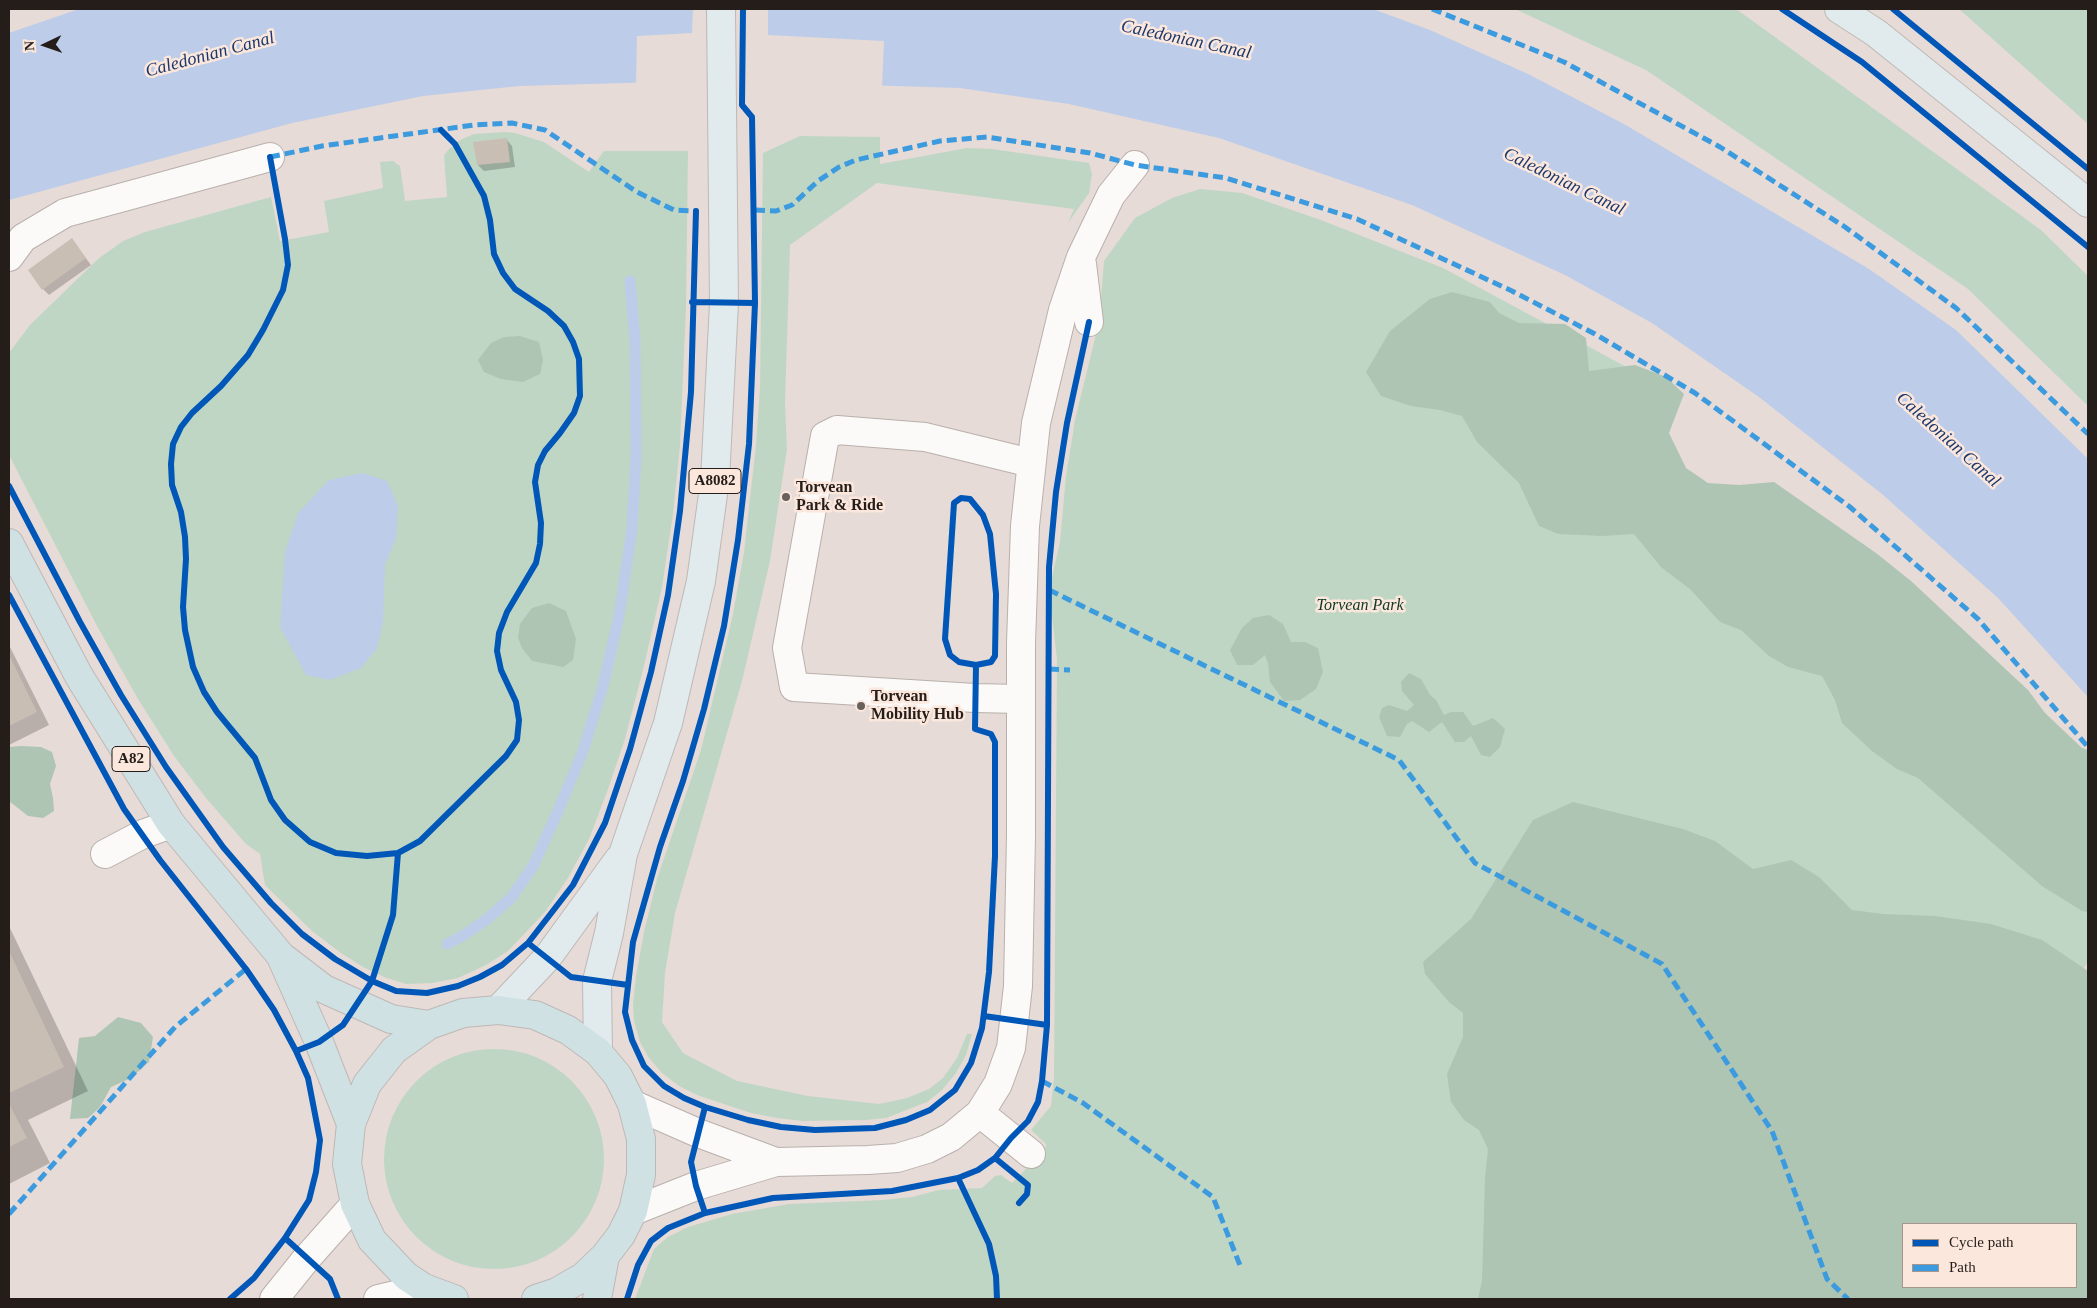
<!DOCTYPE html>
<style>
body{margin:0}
#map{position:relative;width:2097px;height:1308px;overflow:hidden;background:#e6dbd6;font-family:"Times New Roman",serif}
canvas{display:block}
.frame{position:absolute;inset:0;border:10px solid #241d19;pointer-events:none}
.legend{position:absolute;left:1902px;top:1223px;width:175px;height:65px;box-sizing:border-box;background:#fbe7dc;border:1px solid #a5968e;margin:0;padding:6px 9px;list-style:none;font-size:15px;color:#241d19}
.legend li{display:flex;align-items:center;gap:10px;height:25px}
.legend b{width:25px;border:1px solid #a5968e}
.north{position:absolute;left:20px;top:20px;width:50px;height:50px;-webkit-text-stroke:4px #fbe7dc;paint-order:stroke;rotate:267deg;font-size:14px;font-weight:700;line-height:20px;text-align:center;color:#241d19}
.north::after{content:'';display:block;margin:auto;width:18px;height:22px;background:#241d19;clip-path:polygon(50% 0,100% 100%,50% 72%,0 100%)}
</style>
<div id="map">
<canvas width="2097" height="1308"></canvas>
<div class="frame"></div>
<ul class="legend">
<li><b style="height:6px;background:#0057b8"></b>Cycle path</li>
<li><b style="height:6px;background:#3c9bdf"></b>Path</li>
</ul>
<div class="north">N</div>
</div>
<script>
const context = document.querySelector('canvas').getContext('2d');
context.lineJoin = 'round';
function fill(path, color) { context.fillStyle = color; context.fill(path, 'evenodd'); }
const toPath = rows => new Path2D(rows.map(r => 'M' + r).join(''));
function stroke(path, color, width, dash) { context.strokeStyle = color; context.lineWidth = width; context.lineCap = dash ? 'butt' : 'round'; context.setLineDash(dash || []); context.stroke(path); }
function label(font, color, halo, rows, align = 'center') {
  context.font = font + ' "Times New Roman",serif'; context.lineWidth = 5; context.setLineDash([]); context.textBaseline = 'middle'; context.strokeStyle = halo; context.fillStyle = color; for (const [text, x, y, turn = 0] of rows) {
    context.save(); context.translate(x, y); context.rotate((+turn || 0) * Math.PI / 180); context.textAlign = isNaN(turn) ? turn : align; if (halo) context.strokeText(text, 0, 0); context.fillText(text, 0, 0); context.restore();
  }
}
const green = toPath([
 [1515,9,1734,9,1739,11,2041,230,2088,276,2088,406,1968,289,1646,70],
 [1959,9,2088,9,2088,124],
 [505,132,515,133,544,142,589,172,604,151,688,151,686,308,680,445,673,514,662,587,644,666,625,739,607,792,589,839,568,878,545,912,508,951,486,965,458,978,432,983,406,984,384,977,363,967,341,953,312,931,265,885,260,854,246,844,206,798,174,756,138,699,97,626,9,455,9,353,30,325,98,259,123,241,145,232,271,197,280,241,329,232,324,201,383,188,380,162,393,161,400,166,405,201,447,197,444,155,449,149,460,140,474,134],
 [800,136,880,137,880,164,967,148,992,149,1089,163,1092,174,1089,193,1068,223,1074,209,877,183,790,245,785,403,787,449,770,561,742,681,675,913,665,973,662,1022,683,1053,737,1081,808,1096,879,1104,907,1098,929,1089,943,1078,957,1058,967,1034,972,1034,966,1055,956,1073,942,1090,927,1102,886,1118,866,1120,803,1121,777,1118,751,1113,697,1095,679,1086,662,1073,649,1058,640,1042,634,1021,633,1004,636,976,644,932,657,879,701,750,733,614,744,552,756,445,760,388,763,153],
 [1200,189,1242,193,1321,220,1443,268,1632,370,1601,415,2088,830,2088,962,2065,996,1503,1193,1496,1299,635,1299,654,1249,668,1237,688,1227,732,1214,789,1204,883,1200,912,1197,939,1190,982,1188,995,1176,1001,1175,1012,1183,1045,1150,1046,1144,1031,1130,1051,1106,1054,1078,1057,659,1049,590,1060,542,1066,476,1075,420,1099,322,1104,261,1135,218,1172,198],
 '384 1159a110 110 0 1 1 220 0a110 110 0 1 1-220 0Z'
]);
const forest = toPath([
 [1452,292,1490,302,1499,313,1519,323,1565,324,1586,338,1589,371,1635,365,1666,377,1684,394,1669,433,1686,468,1708,483,1739,485,1774,482,1876,553,1911,581,2028,690,2045,713,2082,748,2088,750,2088,912,2082,911,2042,886,1918,778,1897,769,1872,751,1842,723,1835,700,1822,676,1788,667,1769,656,1741,630,1720,622,1691,590,1661,567,1634,534,1603,536,1558,534,1539,526,1519,483,1477,442,1462,416,1440,410,1411,406,1381,396,1366,372,1390,331,1430,299],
 [520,336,539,342,543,360,540,374,523,382,501,379,484,372,478,360,491,343,504,337],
 [549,603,566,611,576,639,573,660,563,667,532,661,522,648,518,638,520,624,532,608],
 [1269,615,1283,624,1291,642,1305,642,1318,648,1323,672,1316,689,1300,700,1284,701,1270,682,1268,663,1265,655,1253,665,1237,665,1230,650,1242,628,1253,618],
 [1409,673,1421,679,1430,695,1436,700,1444,715,1451,712,1463,712,1473,726,1493,718,1505,729,1500,747,1490,757,1481,755,1471,736,1464,742,1455,742,1442,722,1429,732,1412,721,1407,724,1400,737,1387,736,1379,717,1382,708,1389,705,1407,711,1414,705,1402,691,1401,682],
 [21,746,41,747,52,752,56,766,50,784,53,798,54,811,43,818,28,816,9,801,9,747],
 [1573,802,1683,829,1715,841,1753,869,1791,860,1819,877,1852,910,1883,914,1935,916,1991,924,2042,940,2088,971,2088,1299,1478,1299,1482,1281,1485,1178,1488,1149,1479,1130,1464,1120,1451,1102,1447,1074,1463,1037,1463,1013,1449,1002,1425,974,1423,962,1471,919,1533,820],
 [2076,1224,2076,1287,1903,1287,1903,1224],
 [118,1017,141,1023,153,1037,149,1062,131,1078,111,1087,100,1107,88,1118,70,1119,79,1038,95,1036]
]);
const water = toPath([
 [79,9,1373,9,1430,30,1528,74,1624,124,1869,269,1956,330,2088,459,2088,697,1998,598,1882,494,1759,397,1652,323,1565,275,1412,205,1219,138,1069,104,960,88,796,83,756,53,687,53,660,82,519,86,423,96,292,123,9,200,9,33],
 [363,473,387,481,398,506,396,538,385,565,383,621,377,648,361,668,330,680,306,675,280,627,285,552,298,513,329,480]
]);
const pier = toPath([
 [693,9,768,9,768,35,884,41,882,88,772,85,754,56,688,56,662,84,636,85,637,36,692,33]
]);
const shadow = toPath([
 [506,139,512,146,515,167,484,171,478,165],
 [72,240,91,265,49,295,43,289],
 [9,645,49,725,9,745],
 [9,926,88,1091,28,1120,50,1163,9,1184]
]);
const stream = toPath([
 [447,944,464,935,486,920,511,898,533,866,558,811,583,751,603,686,619,616,632,529,636,455,635,340,630,281]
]);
const building = toPath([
 [507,138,510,162,477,165,473,142],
 [72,238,86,258,42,290,28,270],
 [9,655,37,712,9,726],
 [9,951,64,1067,9,1093],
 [9,1104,27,1138,9,1147]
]);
const minor = toPath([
 [9,257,23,238,65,213,270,157],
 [1082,264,1089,322],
 [1020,699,975,698,794,687,787,648,825,436,837,430,925,437,1031,463],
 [105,854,143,834,171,824],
 [632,1104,698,1133,776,1162],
 [980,1113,1031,1154],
 [633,1211,696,1186,776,1162,868,1160,897,1158,927,1149,951,1137,980,1113,998,1084,1011,1048,1018,986,1021,835,1021,643,1025,526,1036,423,1063,310,1081,257,1111,195,1135,165],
 [274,1299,307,1258,355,1204],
 [378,1299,424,1288]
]);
const major = toPath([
 [1839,9,1876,33,2088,203],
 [498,1010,547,958,619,859],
 [598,1052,597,981,609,933,623,854,668,723,701,581,715,480,724,303,721,9]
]);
const highway = toPath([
 [9,543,79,676,171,824,281,956,324,989,391,1019,429,1025],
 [282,959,319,1042,351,1124],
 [454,1299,424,1288,406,1276,372,1240,355,1204,347,1164,351,1124,367,1084,394,1050,429,1025,463,1013,498,1010,535,1015,568,1030,598,1052,618,1076,632,1104,641,1139,641,1175,633,1211,621,1235,605,1256,583,1277,557,1292,536,1299],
 [597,1299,605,1256]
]);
const quiet = toPath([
 [1432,9,1564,62,1720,147,1845,227,1956,308,2088,434],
 [270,157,322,146,474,125,512,123,545,130,637,192,674,210,696,211],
 [755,210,776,211,792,205,818,181,839,167,856,160,940,141,987,137,1090,153,1135,165,1226,178,1357,219,1512,291,1595,334,1695,393,1850,507,1978,619,2088,747],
 [1049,590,1399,760,1475,863,1662,964,1772,1131,1827,1279,1848,1299],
 [1049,669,1070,670],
 [1042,1081,1083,1103,1213,1197,1241,1268],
 [9,1214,175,1027,246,969]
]);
const cycleway = toPath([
 [743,9,742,105,752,117,755,303,749,444,738,540,724,626,704,709,683,781,660,847,633,942,625,1012,632,1040,644,1066,664,1086,684,1098,705,1107,691,1162,696,1186,705,1213,773,1198,892,1191,958,1178,978,1170,995,1158,1011,1138,1028,1121,1038,1102,1042,1081,1047,1025,1049,567,1056,492,1067,423,1089,322],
 [1782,9,1862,62,2088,247],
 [1893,9,2088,169],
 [270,157,285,239,288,265,283,290,263,330,248,355,221,386,192,413,181,427,173,444,171,464,172,485,181,512,185,537,186,559,183,607,185,630,193,667,204,692,217,712,255,758,271,800,285,820,310,842,336,853,367,856,398,853,420,841,506,756,517,740,519,720,516,702,501,670,497,651,499,633,507,612,536,563,540,544,541,523,535,482,538,465,545,451,560,433,574,413,580,396,579,359,573,342,564,326,548,311,515,289,503,273,494,254,490,220,484,196,455,144,441,130],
 [692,302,755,303],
 [9,486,80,622,121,695,166,767,223,847,271,903,302,934,335,959,372,981,393,915,398,853],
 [9,595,124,809,160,860,246,969,274,1010,296,1051,308,1078,320,1140,316,1172,309,1200,285,1238,254,1278,230,1299],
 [528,943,571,977,628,985],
 [984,1016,1047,1025],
 [296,1051,319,1042,343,1025,372,981,396,991,427,993,458,986,480,977,502,965,528,943,573,885,605,823,630,749,651,672,668,595,680,511,691,392,696,211],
 [705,1107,748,1120,781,1127,815,1130,875,1128,906,1120,930,1110,955,1090,971,1063,982,1028,989,972,995,856,995,742,991,734,975,729,976,665,991,662,995,656,996,594,990,534,983,515,970,499,961,498,954,503,945,639,950,655,959,662,976,665],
 [995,1158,1028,1185,1027,1194,1019,1203],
 [958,1178,989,1244,996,1276,997,1299],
 [285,1238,330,1279,338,1299],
 [627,1299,638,1265,651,1241,668,1228,705,1213]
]);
const markers = [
 [786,497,5,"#68605b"],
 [861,706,5,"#68605b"]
];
const shields = [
 [715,481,52],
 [131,759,38]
];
const shieldNames = [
 ["A8082",715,481],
 ["A82",131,759]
];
const poiNames = [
 ["Torvean",796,488],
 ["Park & Ride",796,506],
 ["Torvean",871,697],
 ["Mobility Hub",871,715]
];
const parkNames = [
 ["Torvean Park",1360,606]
];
const waterNames = [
 ["Caledonian Canal",1186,40,12],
 ["Caledonian Canal",210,55,-15],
 ["Caledonian Canal",1564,182,26],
 ["Caledonian Canal",1948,440,42]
];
fill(green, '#c0d6c4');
fill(forest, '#aec5b3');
fill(water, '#bdcce9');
fill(pier, '#e6dbd6');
fill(shadow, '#0003');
stroke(stream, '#bdcce9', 11);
fill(building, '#c9beb3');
stroke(minor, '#b9b0ac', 30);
stroke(major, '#beb8b6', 30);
stroke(highway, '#beb8b6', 30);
stroke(minor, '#fbfaf9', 28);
stroke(major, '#e1eaec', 28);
stroke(highway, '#d0e1e4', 28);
stroke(quiet, '#3c9bdf', 5, [10, 5]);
stroke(cycleway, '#0057b8', 6);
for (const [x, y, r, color] of markers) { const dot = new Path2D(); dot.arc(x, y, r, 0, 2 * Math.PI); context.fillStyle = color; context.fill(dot); stroke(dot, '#fbe7dc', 2); }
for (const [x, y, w] of shields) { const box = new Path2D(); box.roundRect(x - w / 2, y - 12.5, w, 25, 4); context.fillStyle = '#fbe7dc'; context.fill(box); stroke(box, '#241d19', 1); }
label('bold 15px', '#241d19', null, shieldNames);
label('bold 16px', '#241d19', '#fbe7dc', poiNames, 'left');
label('italic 16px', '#0c3723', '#fbe7dc', parkNames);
label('italic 18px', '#1b386c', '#fbe7dc', waterNames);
</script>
